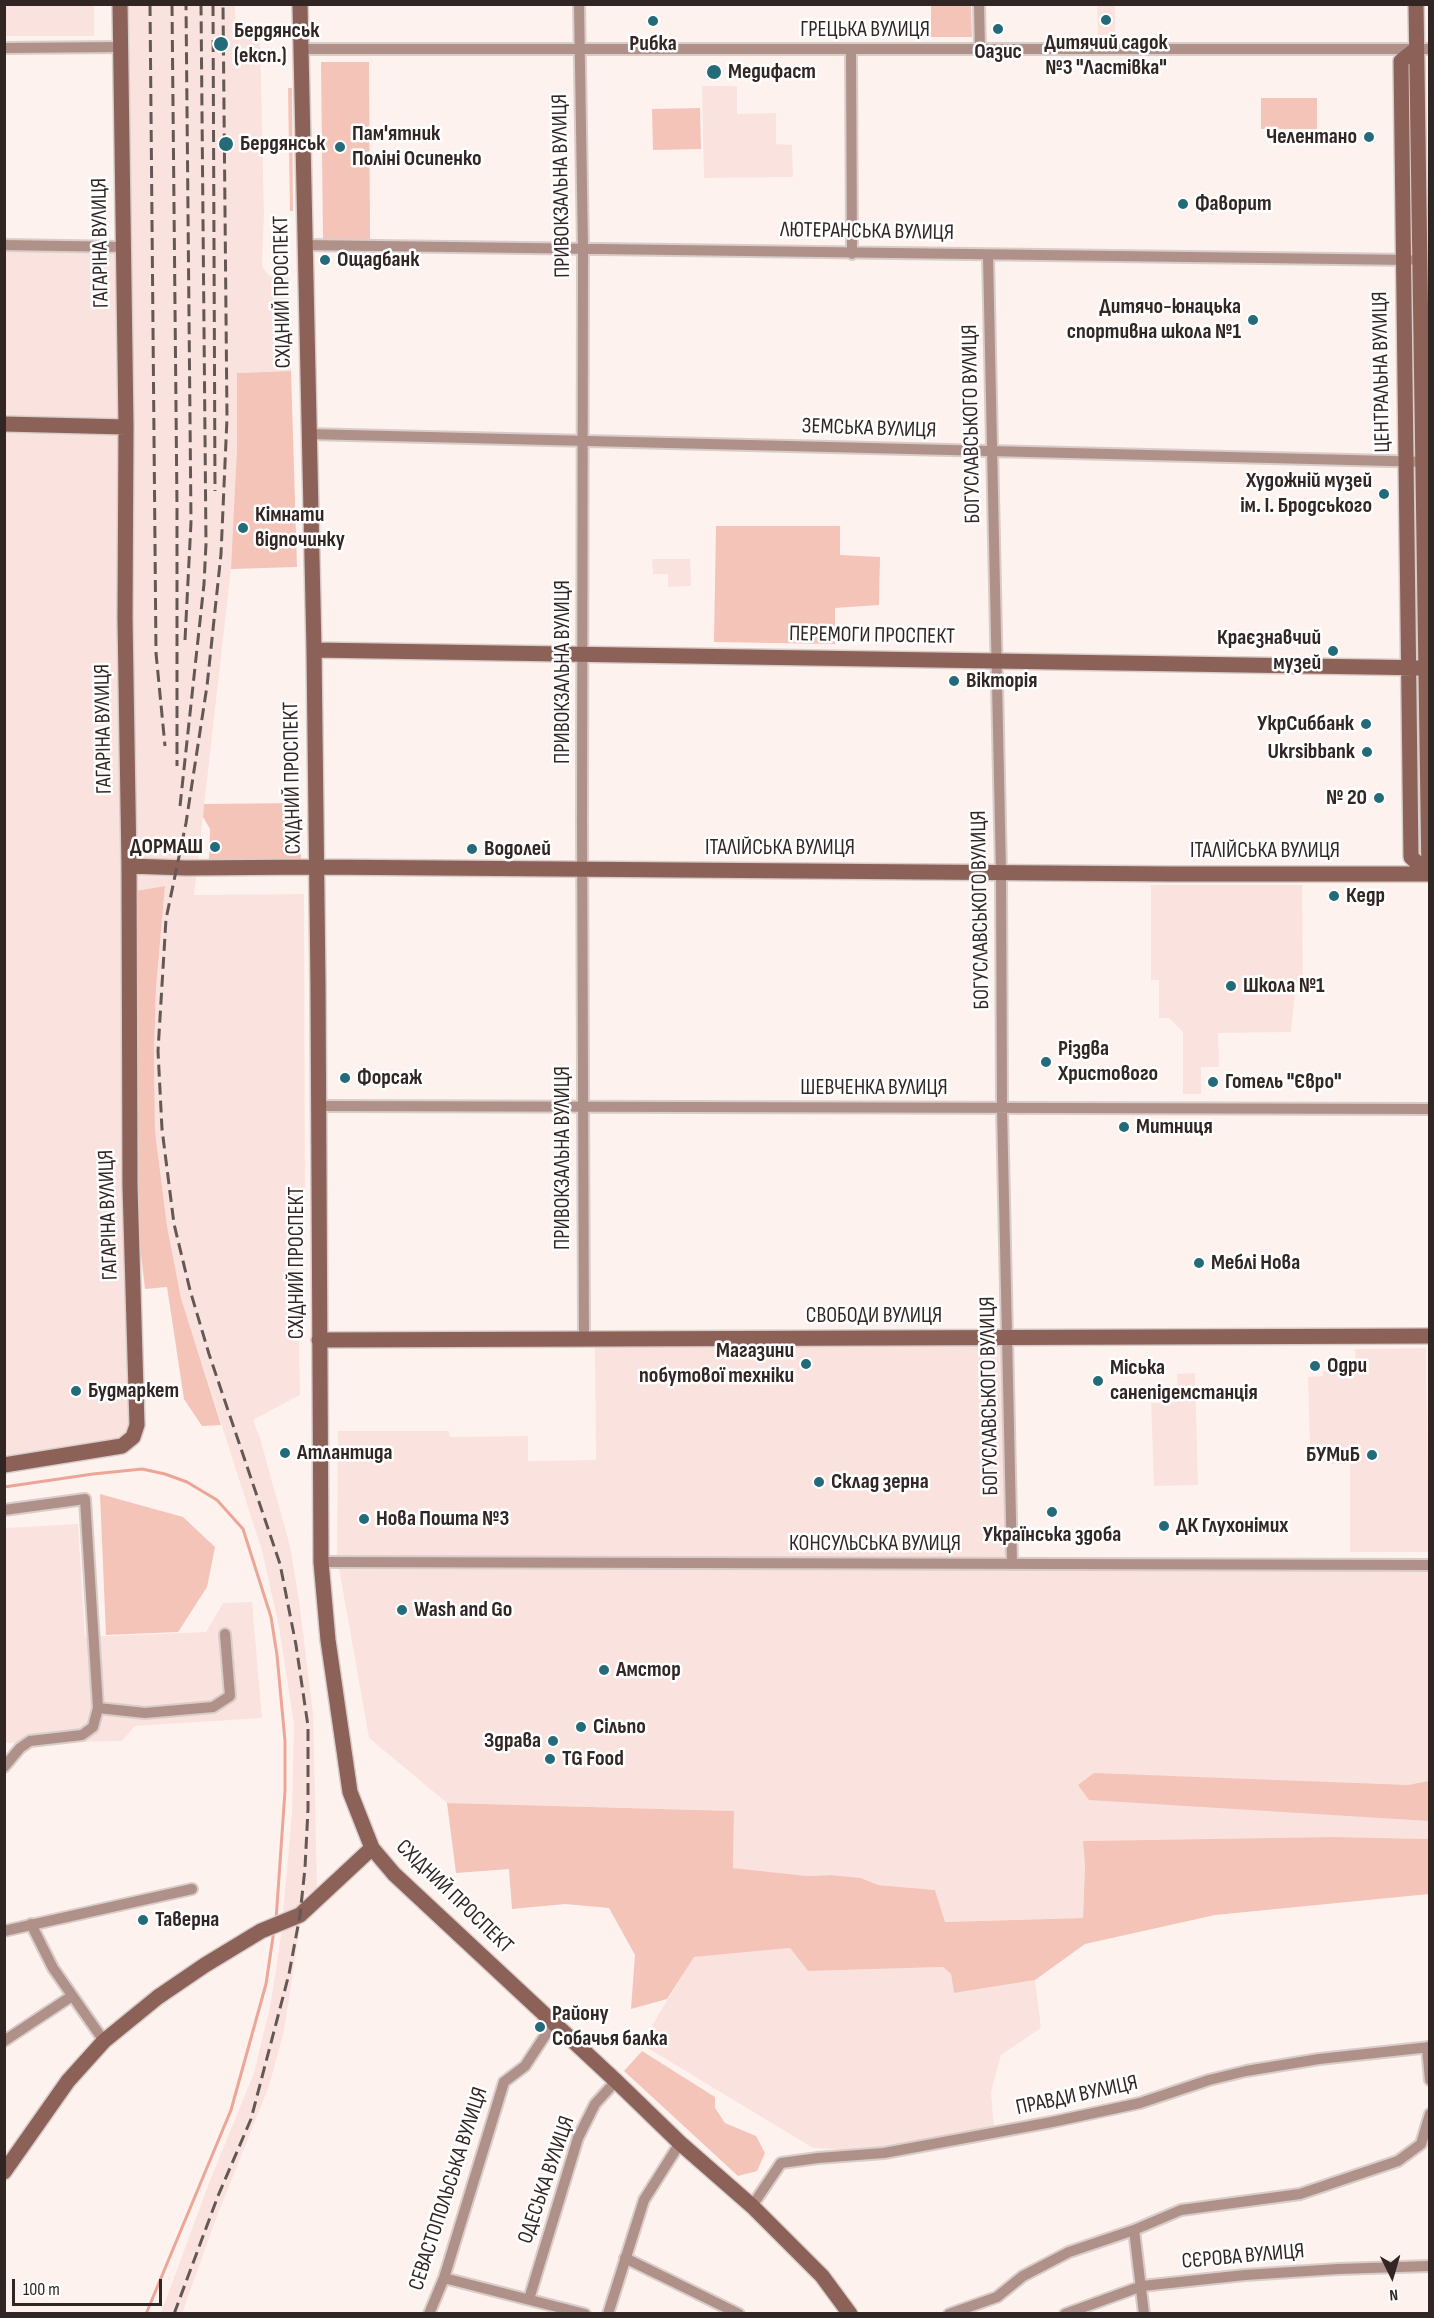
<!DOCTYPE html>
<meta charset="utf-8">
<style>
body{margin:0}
#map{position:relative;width:1434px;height:2318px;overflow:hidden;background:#fef2ef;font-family:"Sofia Sans Condensed",sans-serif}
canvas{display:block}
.frame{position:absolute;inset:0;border:6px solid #312624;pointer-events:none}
.north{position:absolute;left:1362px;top:2246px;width:60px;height:60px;-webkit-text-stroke:4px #fff;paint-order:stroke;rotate:175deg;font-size:16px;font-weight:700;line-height:24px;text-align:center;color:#312624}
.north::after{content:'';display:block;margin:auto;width:21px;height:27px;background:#312624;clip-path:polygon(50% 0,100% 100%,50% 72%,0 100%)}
.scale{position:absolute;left:12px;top:2279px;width:150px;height:27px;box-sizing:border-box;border:3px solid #312624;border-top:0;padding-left:8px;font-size:18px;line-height:21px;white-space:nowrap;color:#312624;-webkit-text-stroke:4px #fff;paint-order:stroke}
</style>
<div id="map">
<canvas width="1434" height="2318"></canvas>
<div class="frame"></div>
<div class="north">N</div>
<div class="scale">100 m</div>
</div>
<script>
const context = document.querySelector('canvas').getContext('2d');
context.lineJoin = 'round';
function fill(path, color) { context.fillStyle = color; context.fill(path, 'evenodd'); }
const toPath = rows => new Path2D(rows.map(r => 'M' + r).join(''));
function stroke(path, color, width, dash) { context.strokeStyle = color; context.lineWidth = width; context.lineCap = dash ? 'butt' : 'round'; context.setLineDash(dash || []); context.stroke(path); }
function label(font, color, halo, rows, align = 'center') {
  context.font = font + ' "Sofia Sans Condensed",sans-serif'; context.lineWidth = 5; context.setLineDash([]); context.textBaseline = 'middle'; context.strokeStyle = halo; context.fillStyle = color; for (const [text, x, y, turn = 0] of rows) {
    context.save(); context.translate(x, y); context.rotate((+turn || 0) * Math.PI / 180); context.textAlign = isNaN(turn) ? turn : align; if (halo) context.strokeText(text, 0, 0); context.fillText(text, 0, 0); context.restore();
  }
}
const built = toPath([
 [4,5,94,5,94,36,5,36],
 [126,5,235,5,236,38,260,37,264,215,262,266,270,277,273,275,278,282,287,276,290,280,291,371,237,373,237,449,234,542,194,895,304,894,305,1211,297,1212,300,1395,253,1420,260,1438,290,1546,299,1600,313,1713,317,1889,315,1894,305,1895,284,2031,269,2086,214,2224,182,2314,161,2313,209,2183,254,2073,271,2002,281,1936,292,1813,294,1724,279,1627,262,1551,181,1298,167,1226,155,1131,154,1053,156,988,165,886,135,891],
 [1097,5,1115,5,1115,35,1098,35],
 [702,86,737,86,737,114,776,113,776,144,792,145,793,177,704,178],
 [4,245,118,247,130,1427,120,1443,4,1461],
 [652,559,690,559,691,586,668,587,668,574,653,574],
 [1151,885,1302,885,1303,992,1295,992,1291,1032,1218,1033,1219,1067,1201,1067,1201,1094,1183,1094,1183,1032,1169,1018,1159,1018,1159,980,1151,980],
 [1006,1342,1010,1569,1429,1570,1429,1839,1333,1837,1084,1841,1085,1865,1083,1918,945,1922,935,1890,878,1885,861,1878,831,1875,807,1876,733,1868,734,1811,447,1803,369,1738,337,1557,338,1431,449,1431,450,1437,528,1436,528,1461,596,1460,595,1346],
 [1426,1348,1429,1552,1350,1552,1350,1464,1326,1464,1310,1447,1308,1377,1323,1376,1323,1371,1356,1369,1355,1349],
 [1195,1373,1198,1485,1154,1486,1151,1403,1178,1402,1177,1374],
 [78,1524,85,1637,206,1632,223,1603,252,1602,262,1718,135,1726,122,1741,5,1743,4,1528],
 [790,1948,808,1971,943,1967,951,1974,954,1993,1035,1980,1041,2028,1001,2055,991,2092,994,2129,870,2151,813,2148,641,2044,693,1957]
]);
const green = toPath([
 [931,5,971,5,972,37,931,37],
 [321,62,369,62,370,240,323,241],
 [288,88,292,88,293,211,290,211],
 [1261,98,1317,98,1317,129,1261,129],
 [700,108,701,149,653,150,652,109],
 [291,371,297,567,231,569,237,449,237,373],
 [716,526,840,526,840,555,880,557,879,605,835,608,835,644,714,642],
 [300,803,301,861,209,860,210,829,203,817,204,804],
 [165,886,156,988,154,1053,155,1131,167,1226,181,1298,221,1425,202,1426,184,1399,167,1287,145,1289,141,1255,136,1186,135,891],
 [100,1494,183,1517,215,1547,207,1587,178,1632,106,1635],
 [1094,1773,1408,1785,1429,1781,1429,1821,1089,1800,1078,1785],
 [447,1803,734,1811,733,1868,807,1876,831,1875,861,1878,878,1885,935,1890,945,1922,1083,1918,1085,1865,1083,1841,1333,1837,1429,1839,1429,1894,1215,1915,1085,1944,1035,1980,954,1993,951,1974,943,1967,808,1971,790,1948,694,1957,667,1999,631,2009,635,1955,609,1908,565,1904,512,1909,509,1869,456,1873],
 [642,2051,715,2097,715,2108,725,2123,756,2136,765,2153,757,2171,738,2176,624,2071]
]);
const stream = toPath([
 [4,1487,93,1474,142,1469,165,1474,187,1482,217,1500,243,1529,271,1617,277,1655,285,1741,285,1791,276,1920],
 [146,2314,231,2110,266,1984,274,1930]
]);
const street = toPath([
 [579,4,583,249,582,821,584,1339],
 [979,4,980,50],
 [4,48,121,47],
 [300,49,1430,49],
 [851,50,852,254],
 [4,245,124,247],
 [304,245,1410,260],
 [988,256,1001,872,1002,1108,1012,1564],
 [308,434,1430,462],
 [319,1106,1430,1109],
 [4,1510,85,1499,98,1708,145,1713,213,1707,230,1696,225,1634],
 [321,1562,1430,1565],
 [4,1767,20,1748,30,1741,82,1735,93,1727,98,1708],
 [31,1924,53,1968,104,2041],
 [4,1931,192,1889],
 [4,2041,72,1996],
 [1427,2047,1430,2080],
 [752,2206,781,2163,818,2158,884,2153,1052,2122,1140,2103,1209,2080,1246,2071,1319,2059,1430,2047],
 [1134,2230,1144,2314],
 [625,2258,739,2314],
 [444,2278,585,2314],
 [529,2299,578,2138,595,2104,616,2081],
 [429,2314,444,2278,504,2082,525,2066,554,2022],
 [608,2314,644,2200,680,2143],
 [949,2314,997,2297,1023,2276,1069,2252,1134,2230,1181,2210,1300,2194,1398,2161,1421,2144,1430,2114],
 [1065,2314,1142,2286,1245,2275,1338,2269,1430,2266]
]);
const secondary = toPath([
 [300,4,314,650,318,984,321,1562,328,1640,350,1792,372,1848,394,1874,616,2081,680,2143,752,2206,822,2276,850,2314],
 [1416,4,1429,874],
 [1416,49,1401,61,1411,857,1429,874],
 [4,424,126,427],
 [314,650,1430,668],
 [129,866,186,868,316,867,1170,874,1430,874],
 [319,1340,1430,1336],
 [4,1465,122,1446,133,1437,137,1425,130,1186,129,866,125,617,126,427,120,4],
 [4,2172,68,2081,104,2041,158,1997,205,1965,261,1931,300,1915,372,1848]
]);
const rail = toPath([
 [150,4,156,653,165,746],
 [172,4,177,507,177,766],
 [213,4,215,491],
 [185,640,191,522,186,4],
 [180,806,204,584,206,544,201,4],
 [174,2314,218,2196,251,2119,289,1974,300,1915,305,1868,308,1809,308,1726,296,1645,280,1564,209,1354,190,1290,174,1224,162,1129,158,1051,166,919,186,823,207,686,221,554,227,418,223,4]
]);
const markers = [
 [1106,20,6,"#246b79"],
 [653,21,6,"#246b79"],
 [998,29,6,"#246b79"],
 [221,44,8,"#246b79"],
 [714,72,8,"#246b79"],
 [1369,137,6,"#246b79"],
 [226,144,8,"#246b79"],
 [340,147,6,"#246b79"],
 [1183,204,6,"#246b79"],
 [325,260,6,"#246b79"],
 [1253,320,6,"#246b79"],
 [1384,494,6,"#246b79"],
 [243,528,6,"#246b79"],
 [1333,651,6,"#246b79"],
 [954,681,6,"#246b79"],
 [1366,724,6,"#246b79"],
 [1367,752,6,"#246b79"],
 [1379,798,6,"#246b79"],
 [215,847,6,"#246b79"],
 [472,849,6,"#246b79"],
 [1334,896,6,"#246b79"],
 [1231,986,6,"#246b79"],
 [1046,1062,6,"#246b79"],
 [345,1078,6,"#246b79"],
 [1213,1082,6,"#246b79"],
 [1124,1127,6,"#246b79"],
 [1199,1263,6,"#246b79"],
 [806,1364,6,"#246b79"],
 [1315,1366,6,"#246b79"],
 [1098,1381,6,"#246b79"],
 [76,1391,6,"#246b79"],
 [285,1453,6,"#246b79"],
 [1372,1455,6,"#246b79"],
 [819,1482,6,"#246b79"],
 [1052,1512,6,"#246b79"],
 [364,1519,6,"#246b79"],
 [1164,1526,6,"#246b79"],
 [402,1610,6,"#246b79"],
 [604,1670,6,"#246b79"],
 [581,1727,6,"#246b79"],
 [553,1741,6,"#246b79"],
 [550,1759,6,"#246b79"],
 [143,1920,6,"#246b79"],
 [540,2027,6,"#246b79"]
];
const streetNames = [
 ["ГРЕЦЬКА ВУЛИЦЯ",865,30],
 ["ПРИВОКЗАЛЬНА ВУЛИЦЯ",562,186,-91],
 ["ЛЮТЕРАНСЬКА ВУЛИЦЯ",867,232,1],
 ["ГАГАРІНА ВУЛИЦЯ",101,243,-91],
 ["СХІДНИЙ ПРОСПЕКТ",283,292,-91],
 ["ЦЕНТРАЛЬНА ВУЛИЦЯ",1382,372,-91],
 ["БОГУСЛАВСЬКОГО ВУЛИЦЯ",972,424,-91],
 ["ЗЕМСЬКА ВУЛИЦЯ",869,429,2],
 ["ПЕРЕМОГИ ПРОСПЕКТ",872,636,1],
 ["ПРИВОКЗАЛЬНА ВУЛИЦЯ",563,672,-90],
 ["ГАГАРІНА ВУЛИЦЯ",104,729,-91],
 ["СХІДНИЙ ПРОСПЕКТ",293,778,-91],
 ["ІТАЛІЙСЬКА ВУЛИЦЯ",780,848],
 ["ІТАЛІЙСЬКА ВУЛИЦЯ",1265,851],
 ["БОГУСЛАВСЬКОГО ВУЛИЦЯ",981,910,-91],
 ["ШЕВЧЕНКА ВУЛИЦЯ",874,1088],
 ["ПРИВОКЗАЛЬНА ВУЛИЦЯ",563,1158,-90],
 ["ГАГАРІНА ВУЛИЦЯ",109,1215,-92],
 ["СХІДНИЙ ПРОСПЕКТ",297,1263,-90],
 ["СВОБОДИ ВУЛИЦЯ",874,1316],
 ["БОГУСЛАВСЬКОГО ВУЛИЦЯ",990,1396,-91],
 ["КОНСУЛЬСЬКА ВУЛИЦЯ",875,1544],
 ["СХІДНИЙ ПРОСПЕКТ",454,1897,44],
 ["ПРАВДИ ВУЛИЦЯ",1077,2096,-12],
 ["ОДЕСЬКА ВУЛИЦЯ",547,2180,-71],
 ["СЕВАСТОПОЛЬСЬКА ВУЛИЦЯ",449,2189,-72],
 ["СЄРОВА ВУЛИЦЯ",1243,2257,-5]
];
const poiNames = [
 ["Бердянськ",234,31],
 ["(експ.)",234,56],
 ["Дитячий садок",1106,43,"center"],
 ["№3 \"Ластівка\"",1106,68,"center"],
 ["Рибка",653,44,"center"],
 ["Оазис",998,52,"center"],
 ["Медифаст",728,72],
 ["Пам'ятник",352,134],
 ["Поліні Осипенко",352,159],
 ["Челентано",1357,137,"right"],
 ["Бердянськ",240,144],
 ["Фаворит",1195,204],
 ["Ощадбанк",337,260],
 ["Дитячо-юнацька",1241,307,"right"],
 ["спортивна школа №1",1241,332,"right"],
 ["Художній музей",1372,481,"right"],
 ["ім. І. Бродського",1372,506,"right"],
 ["Кімнати",255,515],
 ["відпочинку",255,540],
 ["Краєзнавчий",1321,638,"right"],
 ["музей",1321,663,"right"],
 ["Вікторія",966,681],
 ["УкрСиббанк",1354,724,"right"],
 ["Ukrsibbank",1355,752,"right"],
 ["№ 20",1367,798,"right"],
 ["ДОРМАШ",203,847,"right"],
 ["Водолей",484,849],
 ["Кедр",1346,896],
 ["Школа №1",1243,986],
 ["Різдва",1058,1049],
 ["Христового",1058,1074],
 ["Форсаж",357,1078],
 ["Готель \"Євро\"",1225,1082],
 ["Митниця",1136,1127],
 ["Меблі Нова",1211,1263],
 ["Магазини",794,1351,"right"],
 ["побутової техніки",794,1376,"right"],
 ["Одри",1327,1366],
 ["Міська",1110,1368],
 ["санепідемстанція",1110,1393],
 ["Будмаркет",88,1391],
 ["Атлантида",297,1453],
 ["БУМиБ",1360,1455,"right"],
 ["Склад зерна",831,1482],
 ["Нова Пошта №3",376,1519],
 ["ДК Глухонімих",1176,1526],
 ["Українська здоба",1052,1535,"center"],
 ["Wash and Go",414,1610],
 ["Амстор",616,1670],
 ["Сільпо",593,1727],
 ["Здрава",541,1741,"right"],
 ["TG Food",562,1759],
 ["Таверна",155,1920],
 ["Району",552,2014],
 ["Собачья балка",552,2039]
];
fill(built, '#fae3de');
fill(green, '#f4c4b9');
stroke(stream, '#eca596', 3);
stroke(street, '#d9cdca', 14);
stroke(secondary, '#d9cdca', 18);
stroke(street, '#b0918a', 10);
stroke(secondary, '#8c6157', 15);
stroke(rail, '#635855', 3, [12, 6]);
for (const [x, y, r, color] of markers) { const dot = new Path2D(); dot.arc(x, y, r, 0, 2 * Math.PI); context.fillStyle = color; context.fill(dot); stroke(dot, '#fff', 2); }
label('22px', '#312624', '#fff', streetNames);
label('bold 22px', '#312624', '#fff', poiNames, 'left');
</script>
